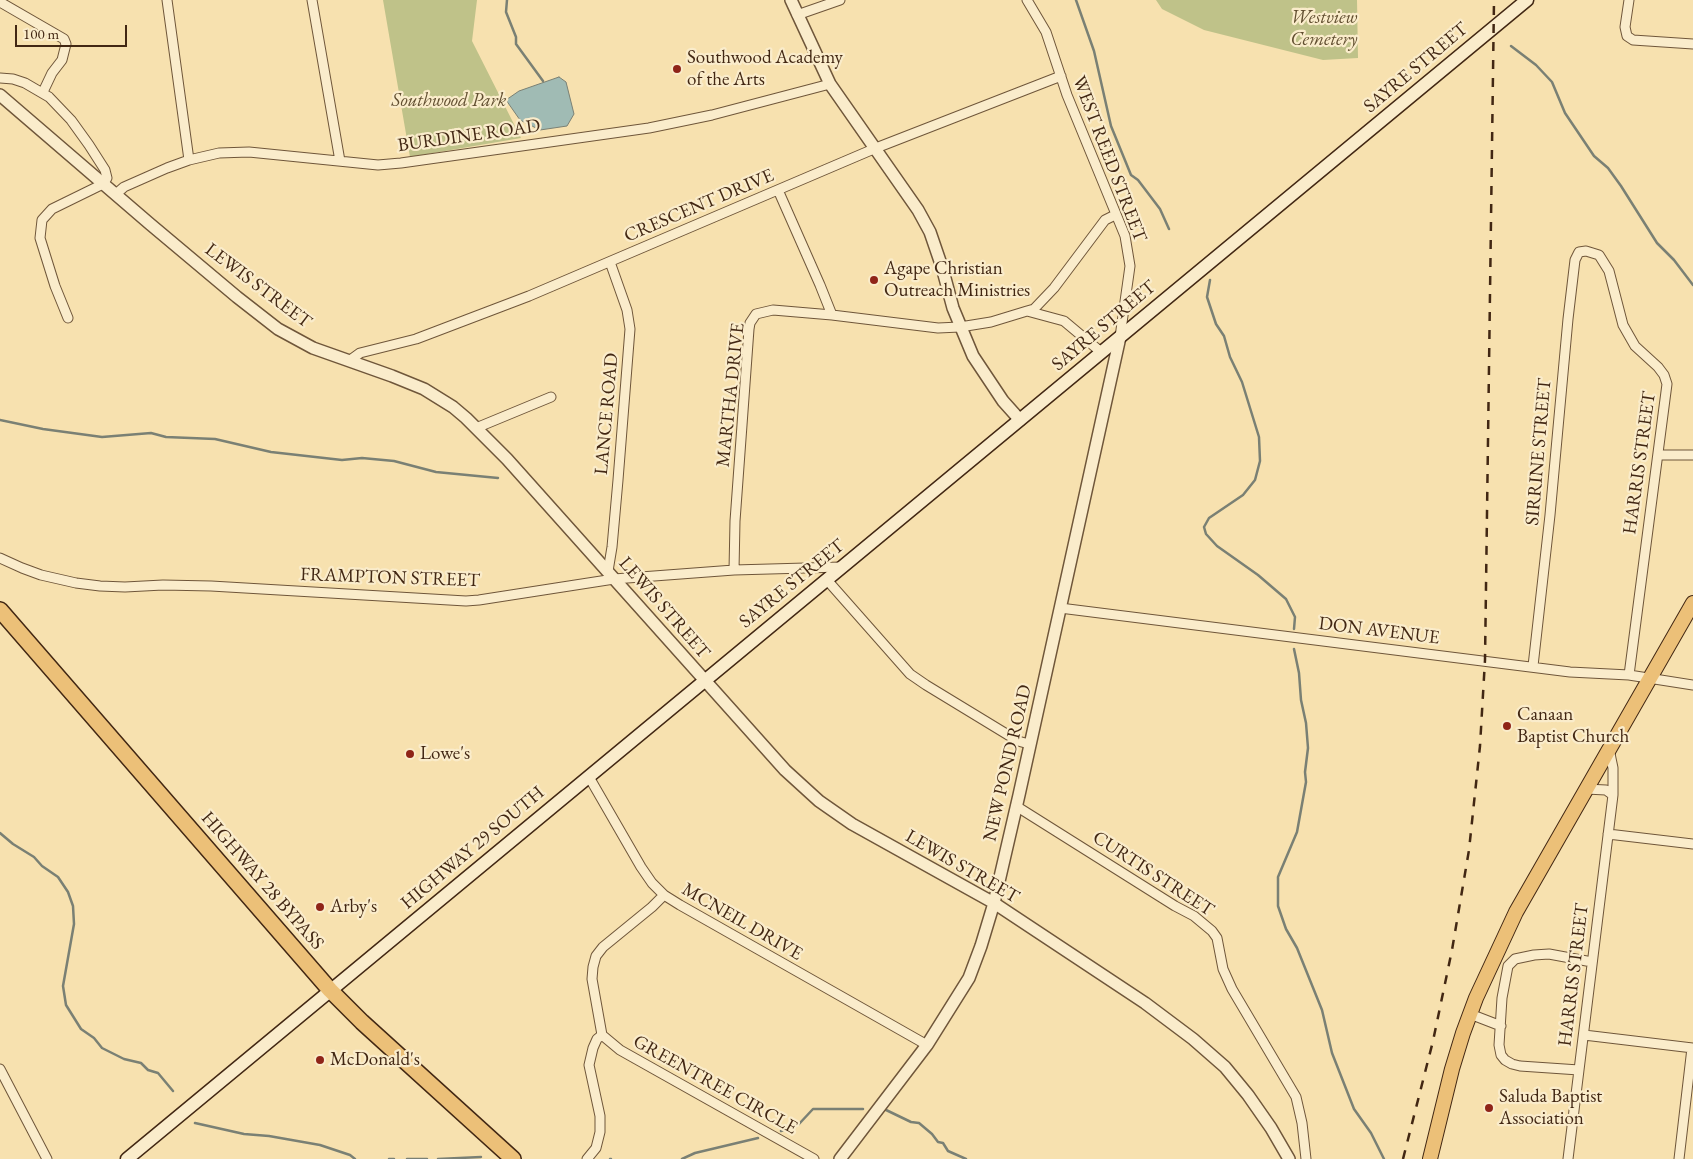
<!DOCTYPE html>
<style>
body{margin:0}
#map{position:relative;width:1693px;height:1159px;overflow:hidden;background:#f7e1af;font-family:"EB Garamond",serif}
canvas{display:block}
.scale{position:absolute;left:15px;top:25px;width:112px;height:22px;box-sizing:border-box;border:2px solid #422713;border-top:0;padding-left:6px;font-size:15px;line-height:18px;white-space:nowrap;color:#422713;-webkit-text-stroke:4px #faeccb;paint-order:stroke}
</style>
<div id="map">
<canvas width="1693" height="1159"></canvas>
<div class="scale">100 m</div>
</div>
<script>
const context = document.querySelector('canvas').getContext('2d');
context.lineJoin = 'round';
function fill(path, color) { context.fillStyle = color; context.fill(path, 'evenodd'); }
const toPath = rows => new Path2D(rows.map(r => 'M' + r).join(''));
function stroke(path, color, width, dash) { context.strokeStyle = color; context.lineWidth = width; context.lineCap = dash ? 'butt' : 'round'; context.setLineDash(dash || []); context.stroke(path); }
function label(font, color, halo, rows, align = 'center') {
  context.font = font + ' "EB Garamond",serif'; context.lineWidth = 4.5; context.setLineDash([]); context.textBaseline = 'middle'; context.strokeStyle = halo; context.fillStyle = color; for (const [text, x, y, turn = 0] of rows) {
    context.save(); context.translate(x, y); context.rotate((+turn || 0) * Math.PI / 180); context.textAlign = isNaN(turn) ? turn : align; if (halo) context.strokeText(text, 0, 0); context.fillText(text, 0, 0); context.restore();
  }
}
const green = toPath([
 [383,0,477,0,472,41,521,138,410,157],
 [1156,0,1357,0,1358,58,1323,60,1204,30,1162,9]
]);
const water = toPath([
 [559,77,566,82,574,114,567,126,540,130,520,120,506,100,519,91,559,77]
]);
const stream = toPath([
 [507,0,506,12,516,37,516,44,543,81],
 [1076,0,1094,51,1111,126,1131,175,1138,180,1160,209,1169,229],
 [1511,46,1536,65,1552,82,1565,113,1594,156,1608,168,1621,186,1657,243,1674,260,1693,285],
 [1210,280,1207,297,1216,324,1224,336,1230,357,1242,382,1259,437,1260,461,1255,480,1243,495,1209,518,1204,527,1206,534,1217,546,1258,575,1286,599,1295,617,1294,629],
 [0,420,43,429,102,437,151,433,166,437,215,439,271,452,342,460,362,458,394,461,436,472,498,478],
 [1294,649,1299,673,1301,700,1306,723,1308,748,1305,772,1306,782,1297,832,1278,877,1278,906,1286,929,1297,948,1322,1010,1332,1053,1354,1109,1371,1133,1384,1159],
 [0,833,13,844,34,857,42,866,58,877,68,892,73,906,74,924,63,986,66,1005,81,1029,94,1038,102,1048,124,1059,141,1063,148,1070,158,1073,173,1091],
 [884,1109,911,1122,919,1123,932,1134,938,1142,943,1143,948,1151,966,1159],
 [195,1123,244,1134,269,1136,320,1145,350,1155,355,1159],
 [781,1131,799,1124,813,1109,863,1109],
 [389,1159,394,1159],
 [407,1159,427,1159],
 [438,1159,481,1157],
 [610,1159,611,1159],
 [682,1159,695,1153,758,1138]
]);
const minor = toPath([
 [167,0,189,160],
 [312,0,340,161],
 [1027,0,1046,32,1067,95,1125,236,1130,266,1120,337],
 [1629,0,1625,27,1627,36,1633,40,1693,44],
 [0,2,64,39,66,44,62,60,52,73,43,92],
 [797,15,840,0],
 [0,78,13,79,25,83,49,97,71,120,89,145,105,170,107,178,103,184,52,209,42,220,40,238,55,286,68,318],
 [778,190,820,285,832,315],
 [116,194,124,187,167,168,189,160,219,153,249,152,378,165,401,163,649,128,712,115,830,84],
 [1027,311,1034,309,1054,288,1105,220,1115,215],
 [349,361,360,353,416,339,529,296,876,148,1061,76],
 [476,428,551,397],
 [1659,455,1693,455],
 [0,558,22,568,41,575,76,583,100,586,125,587,163,585,211,586,466,601,479,600,614,579,734,570,841,567],
 [734,570,735,521,749,329,750,323,756,314,773,310,832,315,938,328,960,327,991,322,1027,311,1064,321,1101,352],
 [608,571,612,547,618,480,630,329,627,310,610,262],
 [827,580,910,674,926,685,1018,741,1029,744],
 [1060,608,1570,672,1629,675,1693,685],
 [1533,666,1550,515,1568,319,1575,260,1579,252,1586,251,1599,255,1609,271,1623,325,1635,346,1658,367,1664,375,1667,384,1629,675],
 [589,777,641,867,652,883,664,895,680,905,927,1045],
 [1586,789,1606,790,1613,795],
 [1016,806,1175,906,1194,916,1212,931,1217,938,1223,969,1232,989,1296,1097,1302,1123,1306,1159],
 [1608,834,1693,844],
 [664,895,652,907,603,947,596,956,593,967,592,979,602,1035,620,1050,814,1159],
 [1470,1014,1501,1026],
 [1584,1035,1693,1048],
 [0,1069,47,1159],
 [1579,1070,1520,1066,1512,1064,1505,1060,1501,1055,1499,1045,1502,998,1508,966,1515,959,1534,955,1549,954,1592,962],
 [587,1159,596,1148,600,1132,600,1116,589,1065,593,1048,597,1039,602,1035],
 [1568,1159,1613,795,1613,768,1609,749],
 [1679,1159,1692,1048]
]);
const tertiary = toPath([
 [791,0,830,84,918,210,930,232,942,267,953,308,973,356,1003,401,1020,420],
 [0,95,150,224,237,297,278,329,313,348,392,376,424,389,453,407,466,418,507,459,785,770,819,801,852,824,994,903,1145,1003,1193,1039,1225,1067,1248,1095,1271,1128,1289,1159],
 [840,1159,927,1045,969,978,981,946,994,903,1019,795,1120,337]
]);
const secondary = toPath([
 [127,1159,1527,0]
]);
const primary = toPath([
 [1430,1159,1452,1069,1463,1033,1476,998,1516,912,1693,603]
]);
const trunk = toPath([
 [0,610,330,990,362,1022,513,1159]
]);
const rail = toPath([
 [1403,1159,1433,1041,1452,950,1469,850,1480,746,1485,660,1494,0]
]);
const markers = [
 [677,69,5,"#8f2418"],
 [874,280,5,"#8f2418"],
 [1507,726,5,"#8f2418"],
 [410,754,5,"#8f2418"],
 [320,907,5,"#8f2418"],
 [320,1060,5,"#8f2418"],
 [1489,1108,5,"#8f2418"]
];
const parkNames = [
 ["Westview",1324,18],
 ["Cemetery",1324,40],
 ["Southwood Park",449,101]
];
const poiNames = [
 ["Southwood Academy",687,58],
 ["of the Arts",687,80],
 ["Agape Christian",884,269],
 ["Outreach Ministries",884,291],
 ["Canaan",1517,715],
 ["Baptist Church",1517,737],
 ["Lowe's",420,754],
 ["Arby's",330,907],
 ["McDonald's",330,1060],
 ["Saluda Baptist",1499,1097],
 ["Association",1499,1119]
];
const streetNames = [
 ["SAYRE STREET",1416,68,-40],
 ["BURDINE ROAD",469,136,-8],
 ["WEST REED STREET",1109,159,69],
 ["CRESCENT DRIVE",699,206,-23],
 ["LEWIS STREET",258,286,37],
 ["SAYRE STREET",1104,326,-40],
 ["MARTHA DRIVE",731,395,-84],
 ["LANCE ROAD",607,414,-85],
 ["SIRRINE STREET",1539,452,-85],
 ["HARRIS STREET",1640,463,-82],
 ["FRAMPTON STREET",390,578,2],
 ["SAYRE STREET",792,584,-39],
 ["LEWIS STREET",664,608,49],
 ["DON AVENUE",1379,631,7],
 ["NEW POND ROAD",1008,763,-77],
 ["HIGHWAY 29 SOUTH",473,848,-40],
 ["LEWIS STREET",962,867,30],
 ["CURTIS STREET",1153,874,33],
 ["HIGHWAY 28 BYPASS",262,881,49],
 ["MCNEIL DRIVE",742,922,30],
 ["HARRIS STREET",1574,975,-83],
 ["GREENTREE CIRCLE",715,1085,29]
];
fill(green, '#bfc289');
fill(water, '#a0bbb4');
stroke(water, '#7a8074', 1);
stroke(stream, '#7a8074', 2.5);
stroke(minor, '#6f563a', 11);
stroke(tertiary, '#6f563a', 14);
stroke(secondary, '#422713', 15);
stroke(primary, '#422713', 16);
stroke(trunk, '#422713', 18);
stroke(minor, '#faeccb', 9);
stroke(tertiary, '#faeccb', 11);
stroke(secondary, '#faeccb', 12);
stroke(primary, '#ecc078', 14);
stroke(trunk, '#ecc078', 15);
stroke(rail, '#422713', 2.5, [9, 9]);
for (const [x, y, r, color] of markers) { const dot = new Path2D(); dot.arc(x, y, r, 0, 2 * Math.PI); context.fillStyle = color; context.fill(dot); stroke(dot, '#faeccb', 2); }
label('italic 19px', '#614e30', '#faeccb', parkNames);
label('19px', '#422713', '#faeccb', poiNames, 'left');
label('19px', '#422713', '#faeccb', streetNames);
</script>
